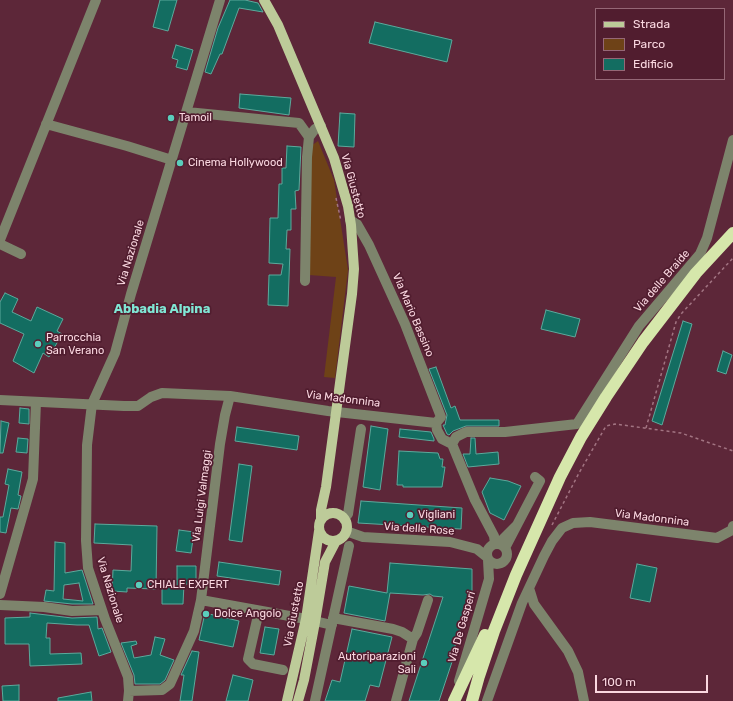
<!DOCTYPE html>
<style>
body{margin:0}
#map{position:relative;width:733px;height:701px;overflow:hidden;background:#5d2739;font-family:Rubik,sans-serif}
canvas{display:block}
.legend{position:absolute;left:595px;top:8px;width:130px;height:72px;box-sizing:border-box;background:#511d2f;border:1px solid #956776;margin:0;padding:5px 7px;list-style:none;font-size:12px;color:#fad7e0}
.legend li{display:flex;align-items:center;gap:8px;height:20px}
.legend b{width:20px;border:1px solid #956776}
.scale{position:absolute;left:595px;top:675px;width:113px;height:18px;box-sizing:border-box;border:2px solid #fad7e0;border-top:0;padding-left:5px;font-size:12px;line-height:14px;white-space:nowrap;color:#fad7e0;-webkit-text-stroke:3px #511d2f;paint-order:stroke}
</style>
<div id="map">
<canvas width="733" height="701"></canvas>
<ul class="legend">
<li><b style="height:5px;background:#bdcb99"></b>Strada</li>
<li><b style="height:11px;background:#6e4217"></b>Parco</li>
<li><b style="height:11px;background:#136d61"></b>Edificio</li>
</ul>
<div class="scale">100 m</div>
</div>
<script>
const context = document.querySelector('canvas').getContext('2d');
context.lineJoin = 'round';
function fill(path, color) { context.fillStyle = color; context.fill(path, 'evenodd'); }
const toPath = rows => new Path2D(rows.map(r => 'M' + r).join(''));
function stroke(path, color, width, dash) { context.strokeStyle = color; context.lineWidth = width; context.lineCap = dash ? 'butt' : 'round'; context.setLineDash(dash || []); context.stroke(path); }
function label(font, color, halo, rows, align = 'center') {
  context.font = font + ' Rubik,sans-serif'; context.lineWidth = 3.5; context.setLineDash([]); context.textBaseline = 'middle'; context.strokeStyle = halo; context.fillStyle = color; for (const [text, x, y, turn = 0] of rows) {
    context.save(); context.translate(x, y); context.rotate((+turn || 0) * Math.PI / 180); context.textAlign = isNaN(turn) ? turn : align; if (halo) context.strokeText(text, 0, 0); context.fillText(text, 0, 0); context.restore();
  }
}
const green = toPath([
 [318,141,334,180,348,270,335,378,324,377,336,277,309,275,311,146]
]);
const building = toPath([
 [160,0,177,0,168,31,153,27,160,0],
 [230,0,245,0,258,3,263,12,239,8,222,54,220,54,211,74,205,72,218,28,230,0],
 [375,22,452,40,447,62,369,43,375,22],
 [176,45,193,50,187,70,176,67,178,60,172,58,176,45],
 [240,94,291,98,289,115,239,108,240,94],
 [340,113,355,114,354,147,338,146,340,113],
 [287,146,301,147,299,190,295,191,296,209,291,209,291,230,287,230,286,249,290,249,288,306,268,305,269,275,281,275,283,264,269,263,270,218,278,218,279,184,282,184,282,168,286,168,287,146],
 [5,293,18,299,12,312,31,321,37,307,63,319,57,331,62,334,49,357,43,353,34,373,13,361,24,334,0,323,0,302,5,293],
 [546,310,580,319,575,337,541,329,546,310],
 [683,321,692,324,662,425,652,421,683,321],
 [723,351,732,355,726,374,717,371,723,351],
 [436,367,451,408,455,406,460,420,499,420,499,426,466,426,453,431,449,435,447,434,443,425,445,425,447,415,429,369,436,367],
 [20,408,29,409,29,424,19,423,20,408],
 [1,421,9,423,3,453,0,453,1,421],
 [371,426,388,429,380,490,363,487,371,426],
 [237,427,299,436,297,450,235,441,237,427],
 [400,429,431,432,434,439,434,441,399,437,400,429],
 [18,438,28,439,27,453,16,452,18,438],
 [471,438,475,438,476,454,498,452,499,464,468,467,463,454,470,454,471,438],
 [399,451,438,453,440,459,443,459,442,467,445,467,442,487,403,487,403,485,397,485,399,451],
 [239,464,252,466,242,542,229,540,239,464],
 [8,469,22,472,18,495,21,496,18,509,11,508,6,533,0,532,0,517,3,517,9,485,5,484,8,469],
 [490,478,508,481,521,486,504,520,490,513,482,492,490,478],
 [361,501,462,508,461,529,358,523,361,501],
 [95,524,157,526,156,589,127,588,127,592,112,591,113,570,131,571,132,545,94,543,95,524],
 [179,530,194,532,191,553,176,551,179,530],
 [55,542,65,543,65,573,82,570,93,604,72,604,44,601,46,590,54,591,55,542],
 [79,583,83,601,63,599,64,585,79,583],
 [219,562,281,571,279,585,217,576,219,562],
 [390,563,472,569,472,599,470,599,454,649,456,650,439,701,409,701,443,597,433,596,430,594,423,595,390,593,385,621,344,613,349,586,387,593,390,563],
 [637,564,657,568,650,602,630,598,637,564],
 [177,566,196,566,196,584,184,584,183,604,162,604,162,586,177,586,177,566],
 [30,613,72,618,97,617,98,629,102,628,111,652,99,656,89,625,77,625,47,623,46,638,50,638,50,654,81,653,82,664,30,666,29,644,5,644,5,618,30,617,30,613],
 [205,613,239,621,233,647,199,640,205,613],
 [265,627,279,629,274,655,260,653,265,627],
 [352,629,392,637,379,687,370,685,365,701,325,701,332,680,340,682,352,629],
 [155,637,165,639,160,655,174,660,165,680,160,684,135,684,134,675,121,643,136,641,137,644,131,646,134,658,151,655,155,637],
 [192,651,199,652,192,701,180,701,184,675,181,675,192,651],
 [233,675,253,680,248,701,226,701,233,675],
 [19,685,19,701,3,701,2,686,19,685],
 [91,692,92,701,58,701,58,698,91,692]
]);
const path = toPath([
 [336,198,341,221],
 [646,428,676,322,681,314,733,258],
 [552,525,579,473,606,426,615,424,681,433,733,451]
]);
const minor = toPath([
 [187,112,299,123,309,137],
 [46,124,127,146,172,160],
 [350,220,357,224,369,245,405,324,441,417,436,423],
 [0,240,96,0],
 [0,244,21,254],
 [305,281,307,157,309,137,315,129,321,126],
 [0,400,124,406,138,406,151,397,162,393,230,396,328,411,436,423,437,430,442,439,452,444],
 [452,444,456,437,466,432,505,432,577,424,639,326,700,254,707,238,733,140],
 [452,444,475,500,494,536,495,544],
 [344,519,348,514,361,429],
 [517,525,540,481,535,477],
 [346,531,363,537,450,542,477,549,487,557],
 '487 554a10 10 0 1 1 20 0a10 10 0 1 1-20 0Z',
 [498,544,517,525,505,548],
 [529,588,534,604,568,651,578,672,584,701],
 [0,594,33,479,36,402],
 [201,600,306,619,332,625],
 [0,605,44,607,72,611,102,610],
 [259,611,248,659,253,664,283,670],
 [333,618,393,629,402,632,413,639,396,701],
 [413,639,417,633,428,600],
 [459,681,489,579,488,560],
 [129,691,162,690,170,684,194,631,201,600,220,444,225,415,230,396],
 [128,701,129,691,128,677,105,619,88,568,86,541,87,445,92,404,115,353,131,294,220,0],
 [315,701,349,546],
 [487,701,522,603,544,556,552,541,562,528,573,523,590,522,717,538,732,530,733,526]
]);
const major = toPath([
 [264,0,278,25,334,158,348,206,351,225,354,269,352,294,326,487,321,510,321,519],
 '319 527a14 14 0 1 1 28 0a14 14 0 1 1-28 0Z',
 [287,701,306,619,319,531],
 [298,701,304,680,315,622,325,562,336,541]
]);
const highway = toPath([
 [454,701,485,635],
 [472,701,479,676,494,631,516,575,560,477,581,437,606,397,643,342,696,273,733,233]
]);
const markers = [
 [171,118,4,"#5bcebc"],
 [180,163,4,"#5bcebc"],
 [38,344,4,"#5bcebc"],
 [410,515,4,"#5bcebc"],
 [139,585,4,"#5bcebc"],
 [206,614,4,"#5bcebc"],
 [424,663,4,"#5bcebc"]
];
const poiNames = [
 ["Tamoil",179,118],
 ["Cinema Hollywood",188,163],
 ["Parrocchia",46,338],
 ["San Verano",46,351],
 ["Vigliani",418,515],
 ["CHIALE EXPERT",147,585],
 ["Dolce Angolo",214,614],
 ["Autoriparazioni",416,657,"right"],
 ["Sali",416,670,"right"]
];
const streetNames = [
 ["Via Giustetto",353,186,75],
 ["Via Nazionale",131,253,-73],
 ["Via delle Braide",662,281,-49],
 ["Via Mario Bassino",413,315,67],
 ["Via Madonnina",343,399,7],
 ["Via Luigi Valmaggi",202,496,-83],
 ["Via Madonnina",652,518,7],
 ["Via delle Rose",419,529,4],
 ["Via Nazionale",110,590,73],
 ["Via Giustetto",294,614,-79],
 ["Via De Gasperi",462,627,-74]
];
const quarterNames = [
 ["Abbadia Alpina",162,309]
];
fill(green, '#6e4217');
fill(building, '#136d61');
stroke(building, '#5baa9c', 1);
stroke(path, '#a27482', 1.5, [3, 3]);
stroke(minor, '#7d846c', 10);
stroke(major, '#bdcb99', 10);
stroke(highway, '#d6e7ab', 12);
for (const [x, y, r, color] of markers) { const dot = new Path2D(); dot.arc(x, y, r, 0, 2 * Math.PI); context.fillStyle = color; context.fill(dot); stroke(dot, '#511d2f', 1.5); }
label('11px', '#fad7e0', '#511d2f', poiNames, 'left');
label('11px', '#fad7e0', '#511d2f', streetNames);
label('bold 13px', '#80e7d5', '#511d2f', quarterNames);
</script>
